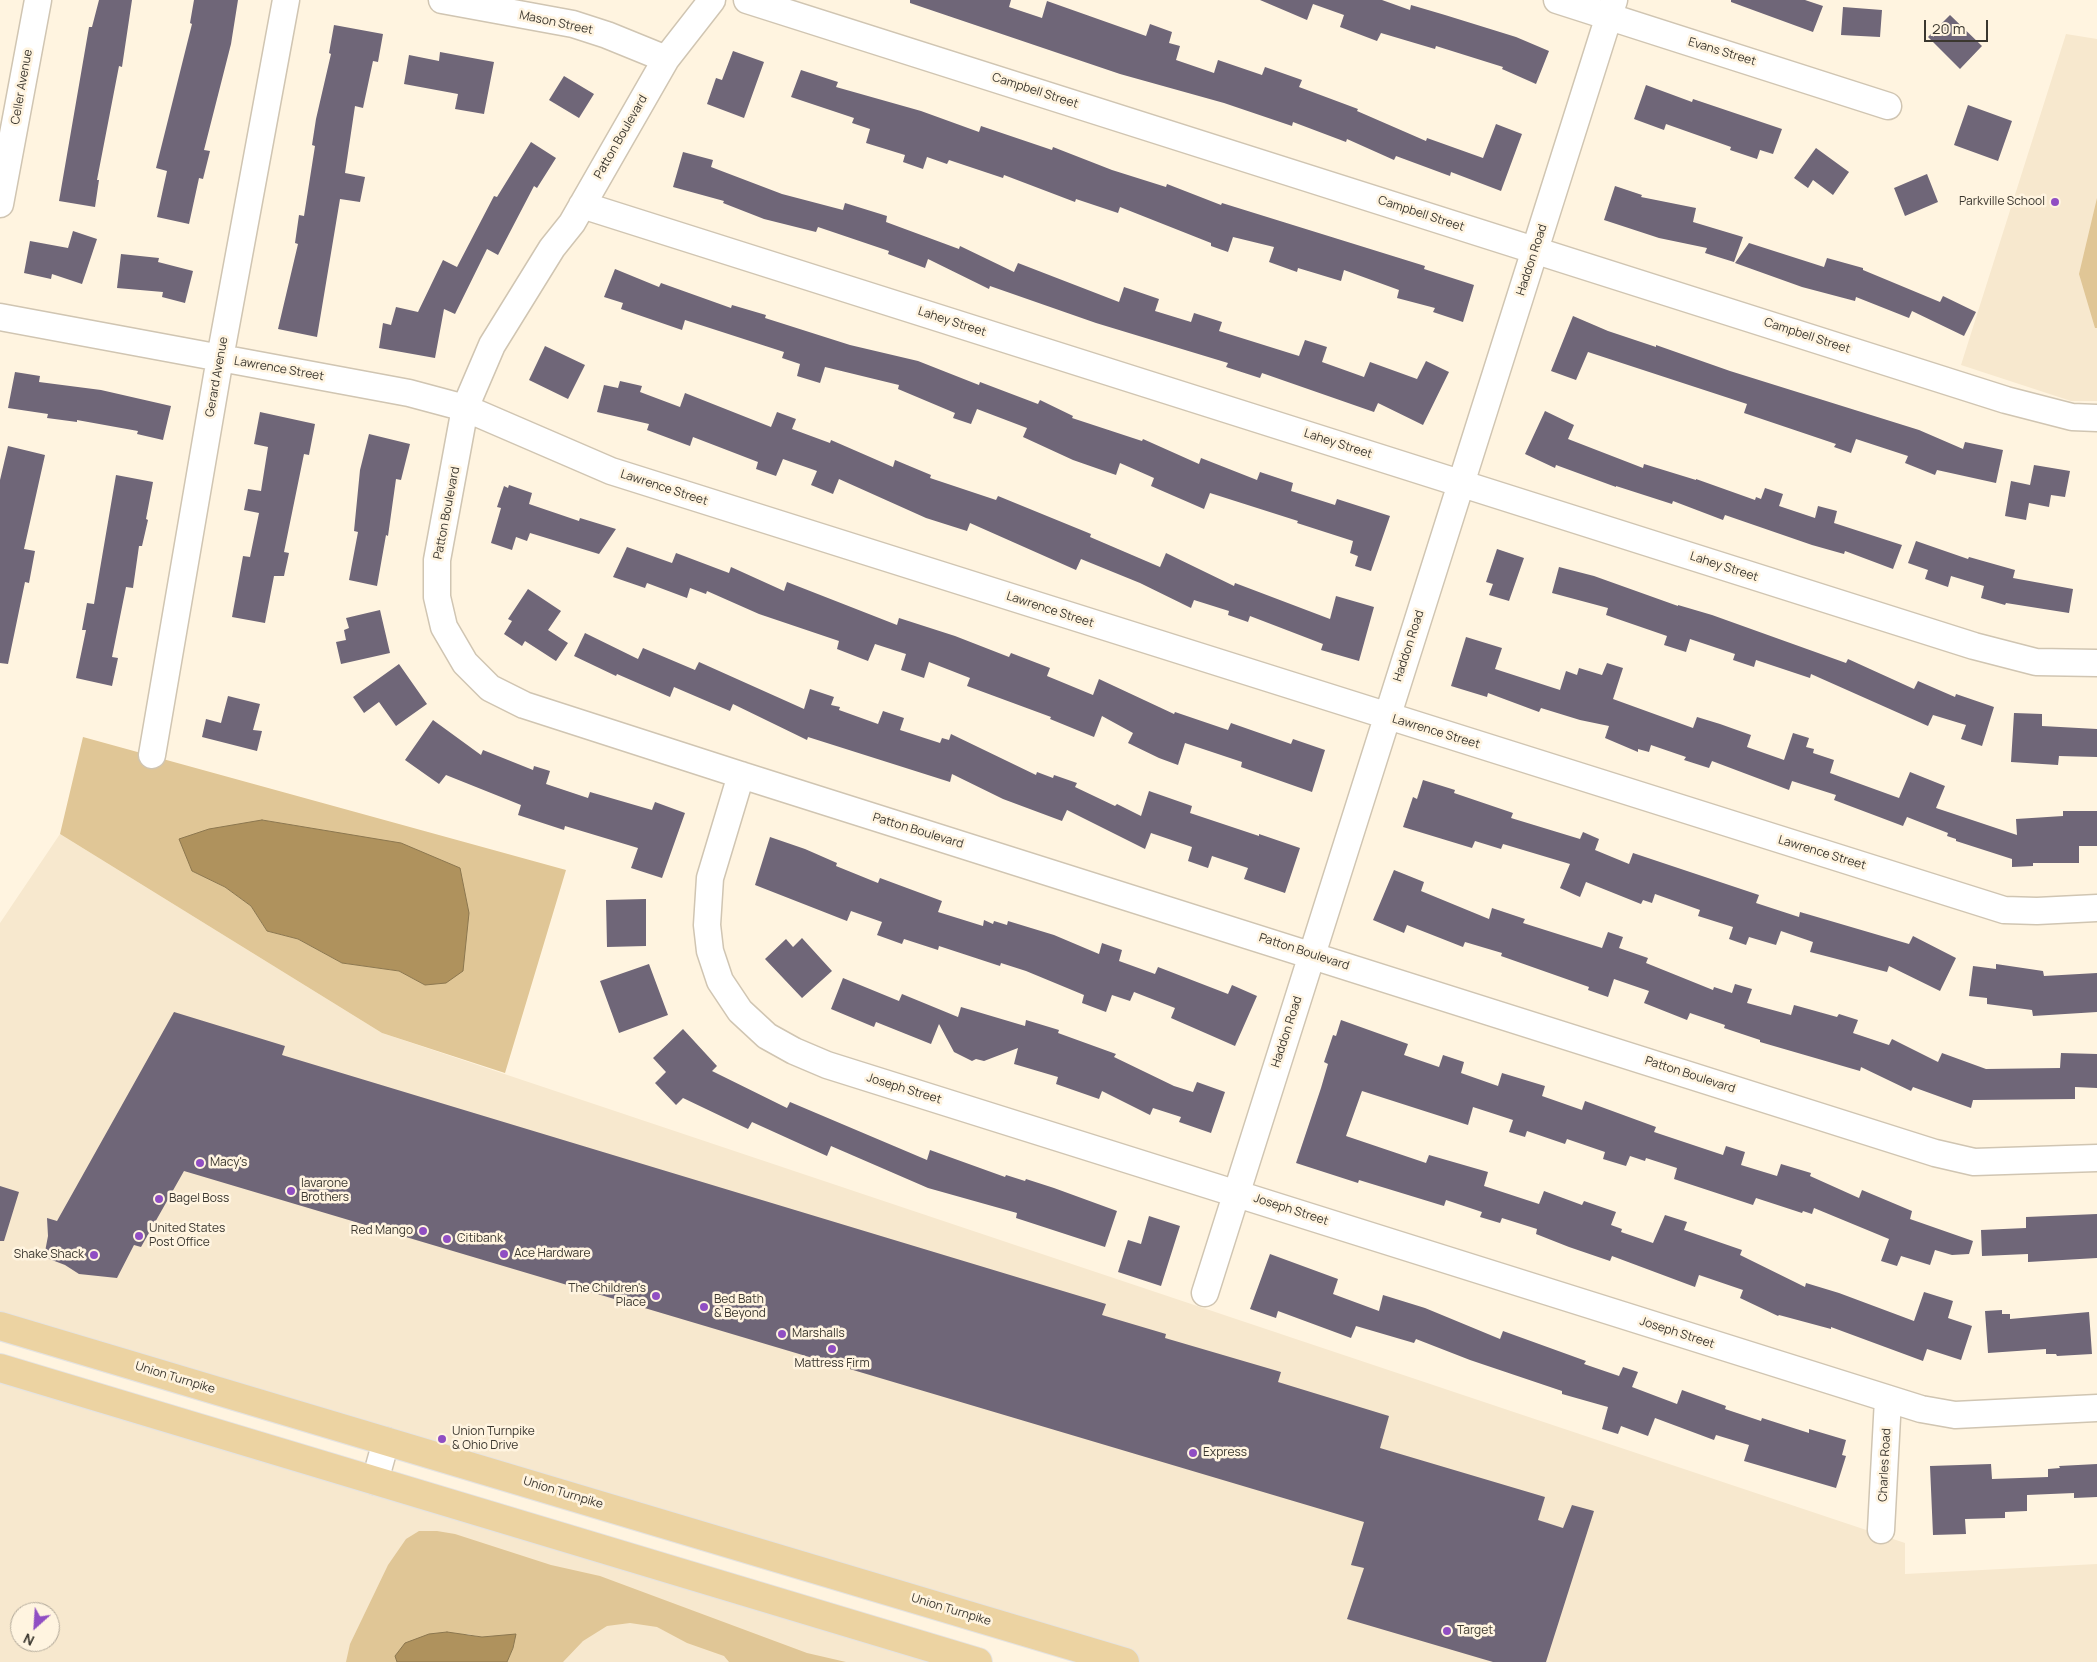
<!DOCTYPE html>
<style>
body{margin:0}
#map{position:relative;width:2097px;height:1662px;overflow:hidden;background:#fff4e0;font-family:Manrope,sans-serif}
canvas{display:block}
.north{position:absolute;left:10px;top:1602px;width:50px;height:50px;box-sizing:border-box;background:#fff4e0;border:1px solid #b1a899;border-radius:50%;rotate:206deg;font-size:14px;font-weight:700;line-height:20px;text-align:center;color:#3b372f}
.north::after{content:'';display:block;margin:auto;width:18px;height:22px;background:#904ec3;clip-path:polygon(50% 0,100% 100%,50% 72%,0 100%)}
.scale{position:absolute;left:1924px;top:20px;width:64px;height:22px;box-sizing:border-box;border:2px solid #3b372f;border-top:0;padding-left:6px;font-size:15px;line-height:18px;white-space:nowrap;color:#3b372f;-webkit-text-stroke:4px #fff4e0;paint-order:stroke}
</style>
<div id="map">
<canvas width="2097" height="1662"></canvas>
<div class="north">N</div>
<div class="scale">20 m</div>
</div>
<script>
const context = document.querySelector('canvas').getContext('2d');
context.lineJoin = 'round';
function fill(path, color) { context.fillStyle = color; context.fill(path, 'evenodd'); }
const toPath = rows => new Path2D(rows.map(r => 'M' + r).join(''));
function stroke(path, color, width, dash) { context.strokeStyle = color; context.lineWidth = width; context.lineCap = dash ? 'butt' : 'round'; context.setLineDash(dash || []); context.stroke(path); }
function label(font, color, halo, rows, align = 'center') {
  context.font = font + ' Manrope,sans-serif'; context.lineWidth = 5; context.setLineDash([]); context.textBaseline = 'middle'; context.strokeStyle = halo; context.fillStyle = color; for (const [text, x, y, turn = 0] of rows) {
    context.save(); context.translate(x, y); context.rotate((+turn || 0) * Math.PI / 180); context.textAlign = isNaN(turn) ? turn : align; if (halo) context.strokeText(text, 0, 0); context.fillText(text, 0, 0); context.restore();
  }
}
const built = toPath([
 [2066,34,2097,39,2097,401,2071,401,1961,365],
 [60,834,382,1033,1905,1543,1905,1574,2097,1564,2097,1662,1125,1662,0,1326,0,923],
 [0,1368,978,1662,0,1662],
 [20,1612,50,1612,50,1642,20,1642]
]);
const green = toPath([
 [2097,198,2097,328,2095,328,2079,274],
 [83,737,566,870,505,1073,382,1033,60,834],
 [262,820,364,838,425,985,399,971,342,963,298,939,267,931,251,906,225,887,192,871],
 [419,1531,437,1531,455,1534,551,1565,600,1576,807,1653,846,1662,729,1662,724,1656,687,1643,657,1627,630,1623,607,1626,583,1641,563,1662,507,1662,513,1648,515,1635,482,1637,467,1634,396,1656,397,1662,346,1662,350,1644,388,1565,406,1539]
]);
const water = toPath([
 [262,820,401,843,460,868,469,913,463,971,446,983,425,985,399,971,342,963,298,939,267,931,251,906,225,887,192,871,179,839,209,829,262,820],
 [447,1632,482,1637,516,1634,513,1648,507,1662,397,1662,395,1656,405,1643,429,1634,447,1632]
]);
const building = toPath([
 [99,0,132,0,122,67,119,66,97,180,99,180,95,207,59,201,89,27,92,27],
 [194,0,238,0,231,44,204,150,210,151,203,179,199,178,189,224,157,217,167,171,156,168,192,24,190,23],
 [910,0,1011,0,1009,7,1042,18,1047,1,1146,36,1150,24,1172,32,1169,43,1180,46,1176,60,1214,73,1218,60,1262,75,1265,67,1302,80,1299,87,1358,109,1357,111,1426,141,1427,138,1483,158,1496,124,1522,134,1501,191,1451,172,1450,176,1396,156,1394,160,1347,139,1346,142,1293,122,1292,126,1224,103,1120,74,910,3],
 [1260,0,1382,0,1410,10,1411,5,1445,15,1516,37,1549,51,1536,84,1502,69,1503,67,1436,46,1435,49,1381,33,1377,41,1340,27,1344,15,1313,4,1307,20],
 [1731,0,1805,0,1823,6,1813,32,1731,2],
 [1843,7,1882,10,1880,37,1841,35],
 [1950,15,1982,46,1960,69,1928,37],
 [334,25,383,34,378,62,373,61,363,108,355,106,345,173,365,177,360,202,340,199,317,337,278,329,298,244,295,243,299,215,304,216,315,146,312,145,316,119,331,54,329,53],
 [733,51,764,62,744,118,707,104,716,78,722,80],
 [440,52,494,62,484,114,455,109,458,94,404,84,409,55,439,61],
 [801,70,838,82,836,87,921,111,979,132,981,126,1052,150,1053,147,1112,170,1166,187,1167,184,1221,205,1222,203,1425,266,1424,269,1474,285,1463,322,1433,312,1435,308,1397,298,1399,290,1344,270,1341,281,1298,268,1297,272,1269,262,1274,247,1233,237,1228,252,1211,246,1211,243,1120,207,1118,213,1076,199,1075,202,1004,175,1003,178,949,160,947,164,927,157,923,169,903,162,905,155,866,143,870,129,852,123,854,118,791,97],
 [564,76,594,94,579,118,549,100],
 [1646,85,1692,102,1693,99,1782,129,1773,154,1760,150,1757,159,1730,150,1731,147,1666,124,1664,130,1634,119],
 [1968,105,2012,121,1998,161,1954,145],
 [531,142,556,158,537,188,534,186,498,255,487,249,455,314,444,309,435,358,379,348,383,323,391,325,396,307,418,312,443,260,457,267,494,196,497,197],
 [1816,148,1849,172,1833,195,1813,180,1808,188,1794,178],
 [683,152,713,160,711,167,782,194,843,210,845,203,887,216,886,222,959,249,960,246,1014,272,1018,263,1119,302,1124,287,1159,299,1155,311,1191,322,1194,313,1222,322,1219,331,1299,356,1305,340,1327,347,1322,362,1364,377,1370,362,1417,379,1426,361,1449,372,1423,425,1378,403,1374,412,1262,373,1260,378,1226,367,1228,363,1096,323,990,286,989,289,928,259,925,268,888,254,889,251,818,227,816,232,764,219,723,203,724,201,673,187],
 [1927,174,1938,202,1905,216,1894,188],
 [1615,186,1642,195,1641,197,1696,208,1693,222,1743,237,1734,262,1705,253,1707,248,1659,238,1604,220],
 [73,231,97,239,82,284,52,274,51,279,24,273,30,241,68,248],
 [1749,243,1824,267,1827,258,1863,268,1863,270,1940,302,1943,296,1976,312,1964,336,1912,311,1909,318,1856,297,1855,301,1802,287,1735,263],
 [121,254,159,258,158,262,193,271,185,303,162,297,163,292,117,288],
 [615,269,659,287,661,283,731,308,732,305,766,315,765,318,850,345,918,361,979,385,980,382,1038,404,1040,400,1073,416,1072,418,1142,441,1143,439,1199,464,1201,458,1257,480,1260,472,1293,483,1291,491,1335,505,1337,499,1390,516,1371,571,1355,566,1358,556,1350,553,1353,541,1297,523,1298,521,1210,493,1204,509,1151,486,1154,478,1120,463,1116,475,1073,460,1023,437,1027,428,977,409,971,424,953,418,955,413,898,389,899,385,825,367,820,383,797,376,800,364,782,358,784,352,685,320,682,330,621,309,623,303,604,297],
 [1573,316,1608,331,1656,347,1656,345,1730,371,1919,430,1963,449,1965,442,2003,450,1996,483,1937,470,1935,475,1905,463,1908,456,1856,439,1851,453,1834,447,1836,444,1744,413,1747,404,1588,352,1576,380,1551,371],
 [545,346,585,365,568,399,529,380],
 [15,372,40,376,39,382,101,390,171,406,163,440,137,434,138,431,77,420,77,422,47,418,48,414,8,408],
 [620,381,642,386,640,392,680,407,685,393,771,427,777,412,796,419,792,429,830,443,831,440,893,467,895,460,931,475,930,478,996,500,998,496,1091,534,1090,537,1160,567,1166,553,1234,586,1235,583,1330,619,1336,596,1374,607,1359,661,1321,650,1323,644,1250,616,1248,622,1228,615,1229,611,1194,600,1191,608,1140,583,1081,559,1076,570,970,523,967,531,926,518,839,479,833,494,811,485,817,471,783,459,776,476,756,469,758,462,693,437,690,446,647,430,649,424,597,412,604,385,618,388],
 [1545,411,1574,425,1568,439,1643,468,1644,464,1696,480,1696,479,1755,500,1756,497,1761,499,1765,488,1783,494,1779,506,1815,518,1818,506,1837,511,1834,523,1902,545,1893,569,1845,551,1844,554,1812,545,1725,515,1723,520,1673,501,1672,504,1616,486,1616,487,1556,465,1555,468,1525,454],
 [260,412,315,424,309,455,304,454,284,552,289,553,284,576,274,576,265,623,232,617,243,556,250,557,259,513,244,510,248,489,261,491,268,447,254,444],
 [369,434,410,444,401,480,396,479,388,536,386,535,377,586,349,580,358,532,354,531,360,470],
 [8,446,45,455,24,549,35,551,29,583,25,582,8,664,0,663,0,480],
 [2034,465,2070,471,2065,497,2051,495,2049,507,2029,503,2026,520,2005,516,2011,481,2030,485],
 [116,475,153,482,146,519,148,520,142,546,139,546,133,588,126,587,112,657,118,658,112,686,76,678,86,630,82,630,87,603,94,604],
 [509,485,532,493,529,504,579,521,580,518,616,529,599,554,530,533,527,541,516,537,512,550,491,543,501,508,497,507,504,486,508,488],
 [1916,541,1968,559,1969,557,2015,570,2013,578,2073,589,2069,613,2006,603,2005,605,1981,598,1984,586,1951,576,1948,587,1925,579,1928,570,1908,563],
 [627,547,672,563,676,553,729,573,731,567,784,591,787,582,897,625,899,618,955,636,1009,657,1011,653,1050,668,1047,676,1093,695,1099,679,1174,714,1175,712,1228,730,1231,723,1291,744,1293,739,1325,750,1312,792,1241,767,1242,762,1185,743,1178,765,1159,758,1128,743,1133,733,1102,716,1094,737,1050,719,1051,717,967,686,970,678,929,662,924,678,901,670,906,654,875,644,868,661,837,649,839,641,759,614,707,591,706,594,690,588,687,598,647,583,645,588,613,577],
 [1497,549,1524,558,1509,601,1489,595,1493,584,1486,582],
 [1559,567,1594,576,1678,606,1678,605,1712,615,1846,663,1848,659,1914,689,1918,681,1955,697,1956,694,1994,707,1982,746,1961,739,1966,725,1933,715,1928,726,1811,674,1810,678,1756,660,1754,667,1733,660,1735,654,1690,639,1686,652,1664,645,1667,636,1606,615,1608,608,1552,593],
 [528,589,561,611,548,630,568,643,556,661,525,641,522,646,504,634,512,621,508,619],
 [380,610,390,653,341,664,336,642,346,640,344,630,349,628,346,618],
 [585,633,638,659,643,648,695,670,699,662,804,709,810,689,834,697,831,705,840,707,839,710,878,724,883,711,904,718,900,730,940,743,942,738,949,740,951,734,1036,775,1037,772,1053,778,1054,775,1077,783,1075,787,1115,806,1117,804,1141,816,1149,791,1192,806,1190,813,1259,836,1259,834,1300,848,1285,893,1244,879,1248,868,1212,856,1208,868,1188,861,1192,847,1151,833,1145,849,1067,810,1062,821,1003,799,952,774,950,782,808,737,807,740,733,704,730,711,674,687,670,697,617,674,616,676,574,656],
 [1466,637,1502,648,1495,669,1560,690,1566,671,1577,675,1579,668,1602,675,1607,663,1623,668,1613,699,1693,728,1697,717,1720,724,1751,735,1747,747,1784,760,1793,733,1809,738,1806,747,1814,749,1813,753,1834,760,1830,773,1899,798,1910,772,1945,786,1936,808,2017,835,2016,819,2063,816,2063,811,2097,811,2097,846,2079,846,2079,863,2033,863,2033,866,2012,867,2012,859,1956,841,1956,839,1947,836,1948,833,1907,817,1903,826,1834,800,1836,795,1792,781,1789,790,1712,761,1709,768,1684,760,1686,757,1651,745,1649,752,1638,749,1638,752,1605,738,1609,726,1580,720,1541,708,1539,712,1488,693,1487,697,1451,686],
 [399,664,427,704,396,726,379,702,364,713,353,697],
 [228,696,260,704,253,730,262,731,257,751,202,737,206,719,221,723],
 [2014,713,2042,714,2042,726,2097,729,2097,757,2059,756,2058,765,2011,762],
 [433,720,481,755,483,750,533,770,534,766,550,771,546,784,588,798,590,792,652,810,655,802,685,813,662,878,631,868,638,848,565,826,564,830,518,815,521,805,446,775,439,784,405,760],
 [1423,780,1455,790,1454,793,1513,813,1511,818,1580,839,1583,832,1599,839,1595,850,1629,864,1633,853,1759,895,1756,903,1799,917,1800,912,1909,944,1913,936,1956,958,1940,991,1889,966,1887,972,1810,952,1813,942,1781,931,1776,945,1749,937,1746,945,1729,939,1733,927,1698,916,1700,910,1655,894,1652,903,1643,900,1641,904,1586,882,1580,897,1560,888,1570,864,1503,844,1501,849,1475,841,1472,848,1403,827,1413,797,1417,799],
 [770,837,805,849,837,863,836,866,878,883,880,878,942,901,938,912,983,926,984,920,993,924,994,921,1007,925,1008,921,1054,935,1099,954,1102,943,1122,950,1119,961,1155,974,1158,967,1228,994,1232,985,1257,996,1235,1046,1171,1018,1175,1008,1134,992,1130,1001,1112,995,1106,1012,1082,1003,1084,995,1026,971,1001,963,1000,966,939,946,938,950,904,939,902,944,877,935,882,922,851,911,847,921,755,885],
 [1394,870,1424,882,1421,891,1489,919,1492,908,1525,919,1523,923,1602,948,1608,932,1623,937,1619,948,1648,958,1646,963,1713,990,1714,987,1732,993,1735,984,1752,989,1747,1003,1791,1015,1794,1005,1837,1017,1839,1014,1858,1020,1853,1033,1889,1045,1892,1039,1938,1062,1942,1053,1986,1069,2060,1068,2061,1053,2097,1054,2097,1088,2075,1087,2075,1099,1973,1100,1971,1108,1913,1087,1911,1091,1861,1067,1860,1071,1760,1042,1760,1040,1724,1028,1725,1025,1690,1013,1687,1020,1644,1003,1649,991,1614,979,1608,997,1588,990,1589,987,1501,956,1502,953,1465,942,1463,947,1407,925,1404,933,1373,920],
 [646,899,646,946,607,947,606,900],
 [802,938,832,971,802,998,765,959,786,939,793,947],
 [649,964,668,1015,619,1033,600,981],
 [1996,964,2043,971,2044,976,2097,973,2097,1012,2033,1016,2032,1010,1987,1004,1987,998,1969,996,1973,966,1996,969],
 [843,978,899,1001,902,994,958,1017,961,1007,1025,1026,1026,1020,1059,1030,1058,1033,1116,1054,1114,1057,1174,1086,1193,1092,1197,1082,1225,1092,1211,1133,1179,1122,1181,1117,1153,1108,1150,1115,1102,1091,1099,1099,1056,1084,1058,1077,1014,1064,1018,1048,984,1061,976,1059,972,1061,954,1052,939,1024,931,1044,876,1022,874,1027,831,1009],
 [174,1012,285,1046,282,1055,1106,1304,1102,1315,1166,1334,1165,1338,1281,1372,1278,1382,1389,1416,1380,1448,1545,1497,1538,1520,1563,1528,1572,1505,1594,1511,1546,1662,1493,1662,1347,1619,1364,1568,1351,1565,1364,1522,184,1171,141,1247,134,1245,117,1278,79,1274,65,1265,44,1257,48,1236,47,1218,57,1221],
 [1341,1020,1408,1044,1404,1055,1439,1067,1443,1055,1464,1062,1461,1073,1498,1086,1502,1073,1545,1086,1542,1096,1582,1110,1585,1101,1656,1127,1654,1132,1723,1155,1726,1146,1745,1152,1741,1165,1777,1176,1781,1164,1811,1173,1810,1176,1859,1198,1862,1190,1912,1211,1910,1219,1973,1241,1969,1254,1952,1255,1935,1250,1930,1265,1901,1256,1897,1266,1881,1261,1889,1239,1814,1208,1812,1214,1803,1211,1802,1213,1756,1198,1753,1205,1674,1179,1677,1168,1646,1158,1645,1161,1630,1156,1626,1166,1603,1159,1605,1152,1567,1139,1565,1144,1527,1131,1525,1137,1509,1132,1513,1120,1473,1107,1468,1125,1362,1091,1346,1136,1426,1163,1429,1155,1488,1172,1484,1186,1539,1204,1544,1191,1582,1205,1584,1201,1616,1212,1611,1225,1622,1229,1621,1232,1653,1243,1665,1215,1687,1222,1684,1230,1742,1250,1740,1255,1805,1287,1806,1283,1839,1293,1914,1321,1924,1292,1953,1301,1948,1318,1972,1326,1961,1360,1927,1349,1923,1361,1831,1327,1831,1329,1779,1315,1778,1316,1740,1298,1743,1290,1699,1275,1695,1287,1612,1256,1610,1261,1569,1247,1536,1234,1537,1229,1502,1218,1500,1223,1480,1217,1482,1212,1446,1200,1444,1206,1359,1180,1358,1183,1296,1163,1321,1088,1328,1064,1324,1062,1333,1035,1336,1036],
 [683,1029,717,1066,712,1071,787,1108,790,1102,927,1160,930,1150,1005,1177,1006,1175,1025,1181,1026,1179,1054,1188,1117,1211,1105,1247,1016,1218,1017,1213,928,1188,831,1146,827,1156,752,1122,748,1129,683,1098,676,1105,655,1083,666,1072,653,1058],
 [0,1186,19,1192,4,1241,0,1241],
 [2097,1214,2097,1258,2028,1262,2028,1254,1982,1256,1981,1230,2026,1228,2026,1217],
 [1149,1216,1180,1226,1161,1286,1118,1272,1128,1240,1141,1244],
 [1270,1254,1338,1279,1333,1294,1379,1311,1383,1295,1425,1308,1500,1339,1503,1331,1586,1361,1584,1364,1619,1376,1623,1367,1638,1372,1632,1387,1677,1404,1682,1390,1726,1406,1725,1409,1761,1421,1762,1418,1809,1433,1809,1429,1846,1440,1842,1455,1846,1456,1836,1488,1744,1461,1749,1445,1716,1435,1714,1440,1655,1418,1648,1436,1621,1426,1618,1434,1602,1429,1608,1407,1562,1394,1562,1391,1470,1360,1416,1339,1414,1343,1356,1326,1351,1338,1278,1311,1276,1318,1250,1309],
 [2002,1310,2002,1314,2010,1314,2010,1319,2089,1312,2092,1354,2057,1356,2056,1354,2046,1354,2046,1349,1988,1353,1985,1311],
 [1991,1464,1992,1479,2048,1477,2048,1469,2060,1468,2059,1466,2097,1464,2097,1497,2074,1498,2074,1493,2027,1495,2027,1511,2005,1512,2005,1518,1965,1519,1966,1534,1933,1535,1930,1466]
]);
const minor = toPath([
 [442,0,573,24,607,35,666,59],
 [712,0,666,59,572,223,552,248,492,345,465,408,437,560,437,597,444,627,465,663,490,688,524,705,741,775,1935,1153,1974,1162,2097,1158],
 [747,0,2006,400,2072,417,2097,418],
 [1557,0,1888,106],
 [0,204,38,0],
 [582,205,1974,646,2036,662,2097,663],
 [0,317,409,393,465,408,611,471,2004,910,2037,911,2097,908],
 [152,755,220,358,286,0],
 [741,775,710,878,707,925,710,951,720,981,740,1011,767,1036,794,1051,827,1065,1921,1409,1955,1415,2097,1408],
 [1205,1293,1614,0],
 [375,1481,386,1441],
 [1881,1530,1888,1399]
]);
const major = toPath([
 [0,1326,1125,1662],
 [0,1368,978,1662]
]);
const markers = [
 [2055,202,5,"#904ec3"],
 [200,1163,5,"#904ec3"],
 [291,1191,5,"#904ec3"],
 [159,1199,5,"#904ec3"],
 [423,1231,5,"#904ec3"],
 [139,1236,5,"#904ec3"],
 [447,1239,5,"#904ec3"],
 [504,1254,5,"#904ec3"],
 [94,1255,5,"#904ec3"],
 [656,1296,5,"#904ec3"],
 [704,1307,5,"#904ec3"],
 [782,1334,5,"#904ec3"],
 [832,1349,5,"#904ec3"],
 [442,1439,5,"#904ec3"],
 [1193,1453,5,"#904ec3"],
 [1447,1631,5,"#904ec3"]
];
const streetNames = [
 ["Mason Street",556,23,12],
 ["Evans Street",1722,52,17],
 ["Celler Avenue",22,87,-80],
 ["Campbell Street",1035,91,18],
 ["Patton Boulevard",621,137,-60],
 ["Campbell Street",1421,214,18],
 ["Haddon Road",1532,260,-72],
 ["Lahey Street",952,322,18],
 ["Campbell Street",1807,336,18],
 ["Lawrence Street",279,369,10],
 ["Gerard Avenue",217,377,-80],
 ["Lahey Street",1338,444,18],
 ["Lawrence Street",664,488,18],
 ["Patton Boulevard",447,513,-79],
 ["Lahey Street",1724,567,18],
 ["Lawrence Street",1050,610,18],
 ["Haddon Road",1409,646,-72],
 ["Lawrence Street",1436,732,17],
 ["Patton Boulevard",918,831,17],
 ["Lawrence Street",1822,853,17],
 ["Patton Boulevard",1304,952,18],
 ["Haddon Road",1287,1032,-72],
 ["Patton Boulevard",1690,1075,18],
 ["Joseph Street",904,1089,17],
 ["Joseph Street",1291,1210,18],
 ["Joseph Street",1677,1333,18],
 ["Union Turnpike",175,1378,17],
 ["Charles Road",1885,1465,-87],
 ["Union Turnpike",563,1493,17],
 ["Union Turnpike",951,1610,17]
];
const poiNames = [
 ["Parkville School",2045,202,"right"],
 ["Macy's",210,1163],
 ["Iavarone",301,1184],
 ["Brothers",301,1198],
 ["Bagel Boss",169,1199],
 ["United States",149,1229],
 ["Post Office",149,1243],
 ["Red Mango",413,1231,"right"],
 ["Citibank",457,1239],
 ["Ace Hardware",514,1254],
 ["Shake Shack",84,1255,"right"],
 ["The Children's",646,1289,"right"],
 ["Place",646,1303,"right"],
 ["Bed Bath",714,1300],
 ["& Beyond",714,1314],
 ["Marshalls",792,1334],
 ["Mattress Firm",832,1364,"center"],
 ["Union Turnpike",452,1432],
 ["& Ohio Drive",452,1446],
 ["Express",1203,1453],
 ["Target",1457,1631]
];
fill(built, '#f7e8ce');
fill(green, '#e0c696');
fill(water, '#af925d');
stroke(water, '#8c774f', 1);
fill(building, '#6f6678');
stroke(minor, '#d0c5b2', 29);
stroke(major, '#e4e3e2', 30);
stroke(minor, '#fff', 26);
stroke(major, '#ecd3a2', 28);
for (const [x, y, r, color] of markers) { const dot = new Path2D(); dot.arc(x, y, r, 0, 2 * Math.PI); context.fillStyle = color; context.fill(dot); stroke(dot, '#fff4e0', 2); }
label('12px', '#3b372f', '#fff4e0', streetNames);
label('12px', '#3b372f', '#fff4e0', poiNames, 'left');
</script>
